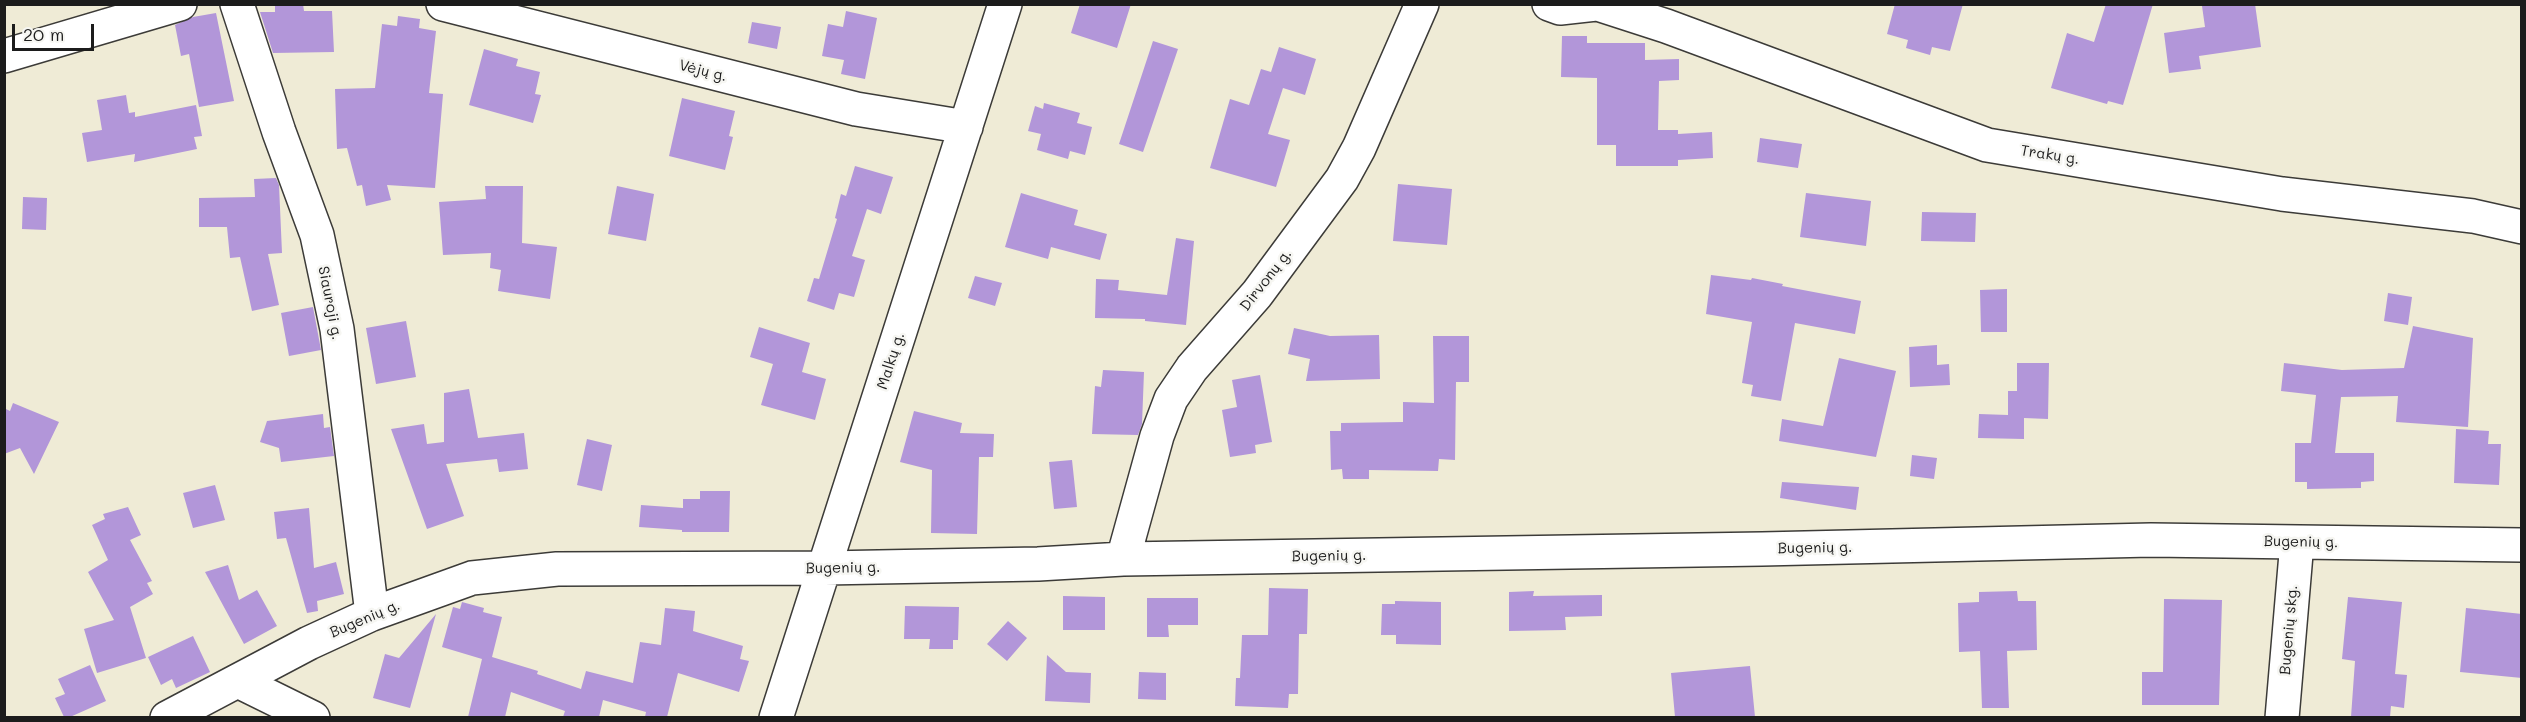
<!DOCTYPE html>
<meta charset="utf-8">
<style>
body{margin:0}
#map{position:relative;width:2526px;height:722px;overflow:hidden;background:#efebd6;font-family:Mali,sans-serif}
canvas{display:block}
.frame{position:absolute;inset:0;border:6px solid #1c1c1c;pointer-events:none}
.scale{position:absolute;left:12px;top:24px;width:82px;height:27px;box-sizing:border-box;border:3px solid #1c1c1c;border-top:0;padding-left:8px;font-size:18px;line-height:21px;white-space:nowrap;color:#1c1c1c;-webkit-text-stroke:4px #f6f6f2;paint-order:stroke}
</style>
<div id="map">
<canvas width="2526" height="722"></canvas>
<div class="frame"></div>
<div class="scale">20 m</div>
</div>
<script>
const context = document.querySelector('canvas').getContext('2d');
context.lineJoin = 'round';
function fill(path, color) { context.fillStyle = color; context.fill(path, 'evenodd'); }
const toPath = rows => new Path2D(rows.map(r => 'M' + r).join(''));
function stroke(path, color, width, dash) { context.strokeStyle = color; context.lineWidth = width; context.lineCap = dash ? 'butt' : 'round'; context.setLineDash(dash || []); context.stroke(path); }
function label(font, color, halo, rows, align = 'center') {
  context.font = font + ' Mali,sans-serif'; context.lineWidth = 5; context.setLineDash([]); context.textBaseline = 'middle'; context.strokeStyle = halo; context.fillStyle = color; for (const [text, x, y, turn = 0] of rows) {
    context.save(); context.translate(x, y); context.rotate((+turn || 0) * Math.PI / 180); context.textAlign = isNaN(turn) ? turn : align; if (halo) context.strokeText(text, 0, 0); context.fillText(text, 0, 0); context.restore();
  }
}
const building = toPath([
 [275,4,303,4,304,11,332,11,334,52,273,53,260,12,275,12],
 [1080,4,1131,4,1117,48,1071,33],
 [1895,4,1963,4,1950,51,1932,47,1930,55,1906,48,1908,40,1887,34],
 [2106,4,2153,4,2123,105,2108,101,2107,104,2051,88,2067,33,2094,42],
 [2255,4,2261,47,2199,56,2201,69,2169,73,2164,33,2205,27,2202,6],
 [846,11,877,18,865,79,841,74,844,60,822,56,828,24,843,27],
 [216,13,234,101,199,107,189,54,181,56,175,25,193,17],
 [398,16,420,19,419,28,436,31,429,93,443,94,435,188,387,185,391,200,366,206,362,185,357,186,347,148,337,149,335,89,375,88,382,24,397,26],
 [752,22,781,27,777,49,748,43],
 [1562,36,1587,36,1587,43,1645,43,1645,60,1679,59,1679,80,1659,81,1658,130,1678,130,1678,134,1712,132,1713,158,1678,160,1678,166,1616,166,1616,145,1597,145,1597,78,1561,77],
 [1153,41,1178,49,1143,152,1119,144],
 [1279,47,1316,59,1305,95,1283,88,1268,134,1290,140,1276,187,1210,168,1230,99,1249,105,1261,69,1271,72],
 [484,49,518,59,516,66,540,72,535,94,541,95,533,123,469,105],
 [126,95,129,113,135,112,135,117,196,105,202,136,194,137,197,149,134,162,135,154,87,162,82,133,102,130,97,100],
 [682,98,735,111,729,136,733,137,725,170,669,156],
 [1044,103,1080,113,1077,123,1092,127,1085,155,1070,151,1068,159,1037,150,1041,134,1028,131,1035,106,1043,109],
 [1760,138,1802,144,1798,168,1757,162],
 [855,166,893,177,881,214,867,209,852,256,865,260,854,297,839,293,834,310,807,301,814,278,819,279,837,219,835,218,841,194,846,196],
 [276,178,279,185,282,253,268,254,279,305,252,311,240,257,230,258,227,227,199,227,199,198,255,197,254,179],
 [1398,184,1452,189,1447,245,1393,241],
 [485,186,523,186,522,243,557,247,550,299,498,291,501,270,490,268,491,253,443,255,439,202,486,199],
 [617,186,654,194,646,241,608,234],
 [1021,193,1078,210,1074,225,1107,234,1100,260,1051,247,1048,259,1005,247],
 [1806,193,1871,201,1866,246,1800,237],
 [23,197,47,198,46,230,22,229],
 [1922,212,1976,213,1975,242,1921,241],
 [1176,238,1194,241,1186,325,1145,321,1145,319,1095,318,1096,279,1119,280,1118,290,1167,295],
 [1711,275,1751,280,1752,278,1783,284,1782,286,1861,301,1855,334,1795,323,1781,401,1751,396,1753,385,1742,383,1752,322,1706,314],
 [975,276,1002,283,995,306,968,298],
 [2007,289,2007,332,1981,332,1980,290],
 [2388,293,2412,297,2408,325,2384,321],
 [313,307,321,350,289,356,281,313],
 [406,321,416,377,376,384,366,328],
 [2413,326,2473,338,2468,427,2396,422,2398,396,2341,397,2335,453,2374,453,2374,481,2361,482,2361,488,2307,489,2307,482,2295,482,2295,443,2311,443,2316,395,2281,391,2284,363,2342,370,2404,368],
 [759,327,810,343,802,372,826,379,815,420,761,405,773,364,750,357],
 [1294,328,1330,336,1379,335,1380,379,1306,381,1310,359,1288,354],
 [1433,336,1469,336,1469,382,1456,382,1455,460,1439,459,1438,471,1369,470,1369,479,1343,479,1342,469,1331,470,1330,431,1341,431,1341,423,1403,422,1403,402,1434,403],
 [1937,345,1937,365,1949,364,1950,385,1910,387,1909,347],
 [1839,358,1896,371,1876,457,1779,441,1782,419,1823,426],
 [2017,363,2049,363,2048,419,2024,418,2024,439,1978,438,1979,414,2008,415,2008,391,2017,391],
 [1103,370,1144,372,1142,424,1138,435,1092,434,1095,386,1101,387],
 [1260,375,1272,442,1255,445,1256,453,1230,457,1222,410,1237,407,1232,380],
 [469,389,478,438,524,433,528,469,499,472,497,459,446,464,464,516,427,529,391,429,424,424,427,444,444,442,444,393],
 [13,403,59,422,34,474,20,448,4,454,4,408,10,411],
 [914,411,962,423,960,433,994,434,993,457,979,457,977,534,931,533,932,470,900,462],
 [323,414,324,428,330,427,334,456,281,462,279,448,260,442,267,421],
 [2456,429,2489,431,2488,444,2501,444,2499,485,2454,483],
 [587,439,612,445,602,491,577,485],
 [1912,455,1937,458,1934,479,1910,476],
 [1072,460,1077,507,1054,509,1049,462],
 [1782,482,1859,487,1856,510,1780,498],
 [215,485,225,520,193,528,183,493],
 [700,491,730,491,729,532,682,532,682,530,639,527,641,505,683,508,683,499,700,499],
 [128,507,141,535,130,540,152,581,147,583,153,594,130,607,146,658,97,673,84,629,114,620,88,572,108,560,92,525,105,519,103,514],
 [309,508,314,568,336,562,344,594,317,601,318,611,307,613,286,538,277,539,274,512],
 [228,565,239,600,257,590,277,626,244,644,205,572],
 [1269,588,1308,589,1307,634,1299,634,1298,694,1289,694,1288,708,1235,706,1236,678,1240,678,1242,635,1268,635],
 [1534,591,1533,596,1602,595,1602,616,1565,617,1566,630,1509,631,1509,592],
 [2017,591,2018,601,2036,601,2037,650,2007,651,2009,708,1982,708,1980,651,1959,652,1958,603,1979,602,1979,592],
 [1063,596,1105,597,1105,630,1063,630],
 [2348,597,2402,602,2395,674,2407,675,2404,708,2391,706,2390,717,2351,717,2355,661,2342,659],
 [1147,598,1198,598,1198,625,1168,625,1169,637,1147,637],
 [2164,599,2222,600,2219,705,2142,705,2142,672,2163,672],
 [1395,601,1441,602,1441,645,1396,644,1396,635,1381,635,1382,604,1395,604],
 [462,602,484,608,483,612,502,617,492,657,538,671,537,674,581,689,586,671,633,683,640,642,661,645,665,608,695,611,693,631,743,646,740,659,749,661,739,692,678,673,667,717,645,717,646,712,603,700,599,717,563,717,565,711,511,692,505,717,468,717,482,659,442,647,453,607,460,609],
 [905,606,959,607,958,640,953,640,953,649,929,649,930,639,904,639],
 [2466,608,2522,614,2522,678,2460,672],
 [436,614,410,708,373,698,385,654,399,658],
 [1008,621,1027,638,1007,661,987,644],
 [193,636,210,672,176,688,172,679,161,685,148,657],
 [1047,655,1066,672,1091,673,1090,703,1045,701],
 [90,665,106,701,70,717,64,717,55,698,65,694,58,679],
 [1750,666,1755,717,1675,717,1671,673],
 [1139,672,1166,673,1166,700,1138,699]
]);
const minor = toPath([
 [237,4,279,132,317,235,337,329,372,614],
 [443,4,856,109,966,127],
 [1549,4,1560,8,1596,4],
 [1598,4,1666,26,1987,145,2282,194,2473,216,2522,227],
 [4,56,180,4],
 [1123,559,1157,436,1171,399,1192,368,1257,294,1342,179,1359,148,1422,4],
 [238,681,313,718],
 [167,718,309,643,372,614,472,578,557,569,825,568,1038,564,1123,559,1762,549,2151,540,2522,545],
 [776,718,1005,4],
 [2282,718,2297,542]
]);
const streetNames = [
 ["Vėjų g.",703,71,14],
 ["Trakų g.",2050,155,9],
 ["Dirvonų g.",1266,280,-52],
 ["Siauroji g.",330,303,79],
 ["Malkų g.",891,361,-72],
 ["Bugenių g.",2301,542,1],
 ["Bugenių g.",1815,548,-1],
 ["Bugenių g.",1329,556,-1],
 ["Bugenių g.",843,568,-1],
 ["Bugenių g.",365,619,-23],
 ["Bugenių skg.",2289,630,-85]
];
fill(building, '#b296d9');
stroke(minor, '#3c3b38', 36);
stroke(minor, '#fff', 33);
label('15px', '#1c1c1c', '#f6f6f2', streetNames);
</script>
